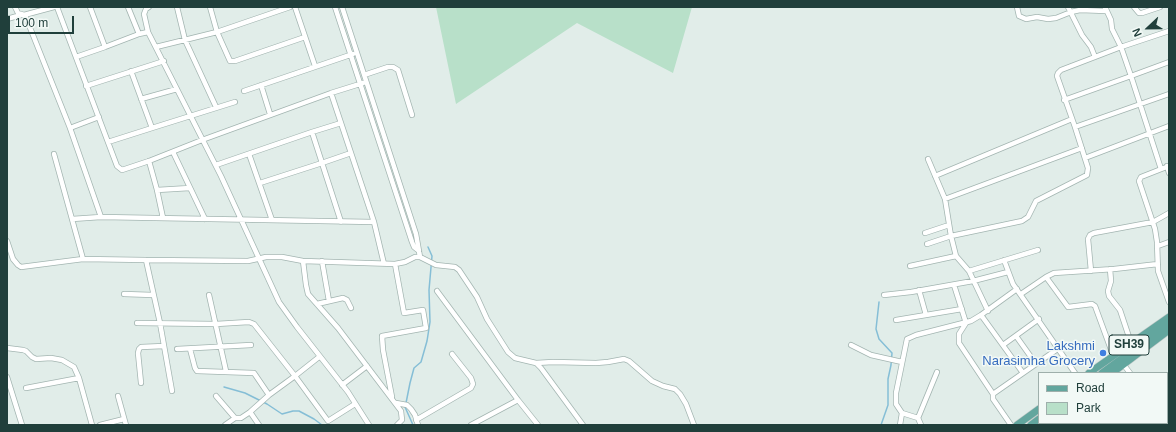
<!DOCTYPE html>
<style>
body{margin:0}
#map{position:relative;width:1176px;height:432px;overflow:hidden;background:#e1ede9;font-family:Arial,sans-serif}
canvas{display:block}
.frame{position:absolute;inset:0;border:8px solid #203f3b;pointer-events:none}
.legend{position:absolute;left:1038px;top:372px;width:130px;height:52px;box-sizing:border-box;background:#f2f9f6;border:1px solid #9eafab;margin:0;padding:5px 7px;list-style:none;font-size:12px;color:#203f3b}
.legend li{display:flex;align-items:center;gap:8px;height:20px}
.legend b{width:20px;border:1px solid #9eafab}
.north{position:absolute;left:1128px;top:8px;width:40px;height:40px;-webkit-text-stroke:3px #f2f9f6;paint-order:stroke;rotate:248deg;font-size:11px;font-weight:700;line-height:16px;text-align:center;color:#203f3b}
.north::after{content:'';display:block;margin:auto;width:14px;height:18px;background:#203f3b;clip-path:polygon(50% 0,100% 100%,50% 72%,0 100%)}
.scale{position:absolute;left:8px;top:16px;width:66px;height:18px;box-sizing:border-box;border:2px solid #203f3b;border-top:0;padding-left:5px;font-size:12px;line-height:14px;white-space:nowrap;color:#203f3b;-webkit-text-stroke:3px #f2f9f6;paint-order:stroke}
</style>
<div id="map">
<canvas width="1176" height="432"></canvas>
<div class="frame"></div>
<ul class="legend">
<li><b style="height:5px;background:#62a69e"></b>Road</li>
<li><b style="height:11px;background:#b8e0c9"></b>Park</li>
</ul>
<div class="north">N</div>
<div class="scale">100 m</div>
</div>
<script>
const context = document.querySelector('canvas').getContext('2d');
context.lineJoin = 'round';
function fill(path, color) { context.fillStyle = color; context.fill(path, 'evenodd'); }
const toPath = rows => new Path2D(rows.map(r => 'M' + r).join(''));
function stroke(path, color, width, dash) { context.strokeStyle = color; context.lineWidth = width; context.lineCap = dash ? 'butt' : 'round'; context.setLineDash(dash || []); context.stroke(path); }
function label(font, color, halo, rows, align = 'center') {
  context.font = font + ' Arial,sans-serif'; context.lineWidth = 3; context.setLineDash([]); context.textBaseline = 'middle'; context.strokeStyle = halo; context.fillStyle = color; for (const [text, x, y, turn = 0] of rows) {
    context.save(); context.translate(x, y); context.rotate((+turn || 0) * Math.PI / 180); context.textAlign = isNaN(turn) ? turn : align; if (halo) context.strokeText(text, 0, 0); context.fillText(text, 0, 0); context.restore();
  }
}
const green = toPath([
 [436,7,692,7,673,73,577,23,456,104]
]);
const stream = toPath([
 [879,302,876,329,879,339,892,353,891,365,888,379,888,405,881,425],
 [224,387,245,393,267,404,282,414,293,411,299,411,314,419,322,425],
 [406,403,410,383,414,368,421,362,427,341,430,322,429,290,432,256,428,247],
 [405,407,413,425]
]);
const street = toPath([
 [15,7,18,13,24,15,54,7],
 [57,7,117,166,122,170,149,161,202,140,331,93],
 [128,7,139,34,148,32],
 [149,7,146,9,144,14,148,32,221,176,279,302,297,327,348,392,369,425],
 [177,7,185,40,216,107],
 [210,7,217,32,230,61,235,61,305,37],
 [295,7,315,66],
 [335,7,412,242,414,247,419,251],
 [342,7,416,234,420,257],
 [1017,7,1019,16,1026,19,1037,17,1048,19,1056,18,1071,12,1080,10,1106,11],
 [1068,7,1082,35,1091,47,1095,57],
 [1134,7,1139,13,1142,13,1160,7],
 [25,15,70,128,101,217,374,222],
 [7,19,21,15],
 [1169,31,1121,47,1061,70,1058,73,1057,76,1075,127,1169,94],
 [105,47,139,34],
 [156,47,217,32,290,7],
 [76,57,105,47,90,7],
 [364,75,388,67,393,67,398,70,412,115],
 [363,83,331,93,374,222,384,264],
 [261,85,270,114],
 [86,86,164,61],
 [244,91,353,54],
 [141,99,177,89],
 [1064,100,1131,76,1121,47,1112,29,1111,20,1105,7],
 [70,128,99,117],
 [152,128,235,102],
 [108,142,152,128,131,71],
 [173,152,205,219],
 [54,154,83,259],
 [249,154,272,220],
 [1085,158,1169,126],
 [928,159,945,199,951,236,956,256,969,271,988,311],
 [149,161,157,190,190,188],
 [216,165,312,132],
 [1167,166,1169,173],
 [1169,166,1141,177,1139,181,1155,229,1157,242,1158,271,1169,302],
 [1161,169,1131,76,1169,62],
 [935,176,1072,119],
 [260,183,322,163,312,132,341,123],
 [157,190,163,218],
 [945,199,1082,148],
 [72,219,101,217],
 [341,222,322,163,351,153],
 [925,233,949,225],
 [7,241,13,259,18,265,21,267,83,259,146,260],
 [927,244,951,236,1022,221,1028,217,1036,201,1087,175,1088,168,1075,127],
 [1158,246,1169,242],
 [1004,260,1013,284,1075,373],
 [303,261,306,285,308,294,338,328,401,411,402,420,397,425],
 [322,261,329,301],
 [910,266,956,256],
 [1110,269,1111,281,1108,291,1109,296,1120,310,1131,343],
 [969,271,1038,250],
 [1091,271,1088,239,1090,235,1094,233,1153,222,1169,213],
 [1046,277,1068,307,1092,304,1095,306,1113,355],
 [954,285,966,323,959,334,959,343,993,394],
 [919,290,926,315],
 [437,291,518,400],
 [124,294,153,295],
 [1021,294,1046,277,1054,273,1114,269,1158,264],
 [209,295,226,371],
 [884,295,911,292,973,281,1008,272],
 [317,304,343,298,347,300,351,308],
 [981,315,1023,373],
 [896,320,962,309],
 [137,323,216,324,249,322,254,324,295,376,269,395,250,412,259,425],
 [1016,336,1036,364],
 [851,345,871,355,902,362],
 [1003,345,1039,319],
 [7,348,23,350,26,351,32,357,36,359,51,358,62,360,74,367,79,378,92,425],
 [177,349,251,345],
 [190,349,195,368,197,371,254,373,269,395],
 [319,357,295,376,328,421,355,404],
 [536,363,553,362,596,363,608,362,624,359,629,361,652,381,663,386,675,389,680,394,686,404,694,425],
 [1123,364,1130,373],
 [7,377,22,425],
 [141,383,138,353,139,349,141,347,164,346],
 [342,385,367,366],
 [26,388,79,378],
 [172,391,160,323,146,260,248,261,266,257,282,257,303,261,395,264,405,262,415,257,420,257,436,265,455,267,459,270,477,297,487,319,508,352,515,358,536,363,541,368,583,425],
 [118,396,126,425],
 [216,396,235,418,241,418,250,412],
 [392,397,383,350,382,336,426,328,423,310,404,313,395,264],
 [396,403,407,405,411,409,415,415,418,425],
 [918,418,937,372],
 [1167,419,1169,418],
 [416,420,471,388,473,384,471,378,452,354],
 [1131,423,1132,425],
 [1167,423,1169,425],
 [100,425,124,419],
 [225,425,235,418],
 [471,425,518,400,538,425],
 [900,425,902,413],
 [921,425,918,418,902,413,896,404,896,393,907,339,916,335,971,321,981,315,1017,289],
 [1011,425,993,399,993,394,1059,348],
 [1159,425,1162,423]
]);
const primary = toPath([
 [1089,373,1169,317],
 [1102,373,1169,324],
 [1112,373,1169,330],
 [1017,425,1039,409],
 [1031,425,1039,419],
 [1044,425,1047,423]
]);
const markers = [
 [1103,353,4,"#3f7fe0"]
];
const shields = [
 [1129,345,40]
];
const shieldNames = [
 ["SH39",1129,345]
];
const shopNames = [
 ["Lakshmi",1095,346],
 ["Narasimha Grocery",1095,361]
];
fill(green, '#b8e0c9');
stroke(stream, '#85bed6', 1.5);
stroke(street, '#a3b5b1', 6);
stroke(primary, '#c1c9c8', 8);
stroke(street, '#fff', 4.5);
stroke(primary, '#62a69e', 7);
for (const [x, y, r, color] of markers) { const dot = new Path2D(); dot.arc(x, y, r, 0, 2 * Math.PI); context.fillStyle = color; context.fill(dot); stroke(dot, '#f2f9f6', 1.5); }
for (const [x, y, w] of shields) { const box = new Path2D(); box.roundRect(x - w / 2, y - 10, w, 20, 3); context.fillStyle = '#f2f9f6'; context.fill(box); stroke(box, '#203f3b', 1); }
label('bold 12px', '#203f3b', null, shieldNames);
label('13px', '#366cbe', '#f2f9f6', shopNames, 'right');
</script>
